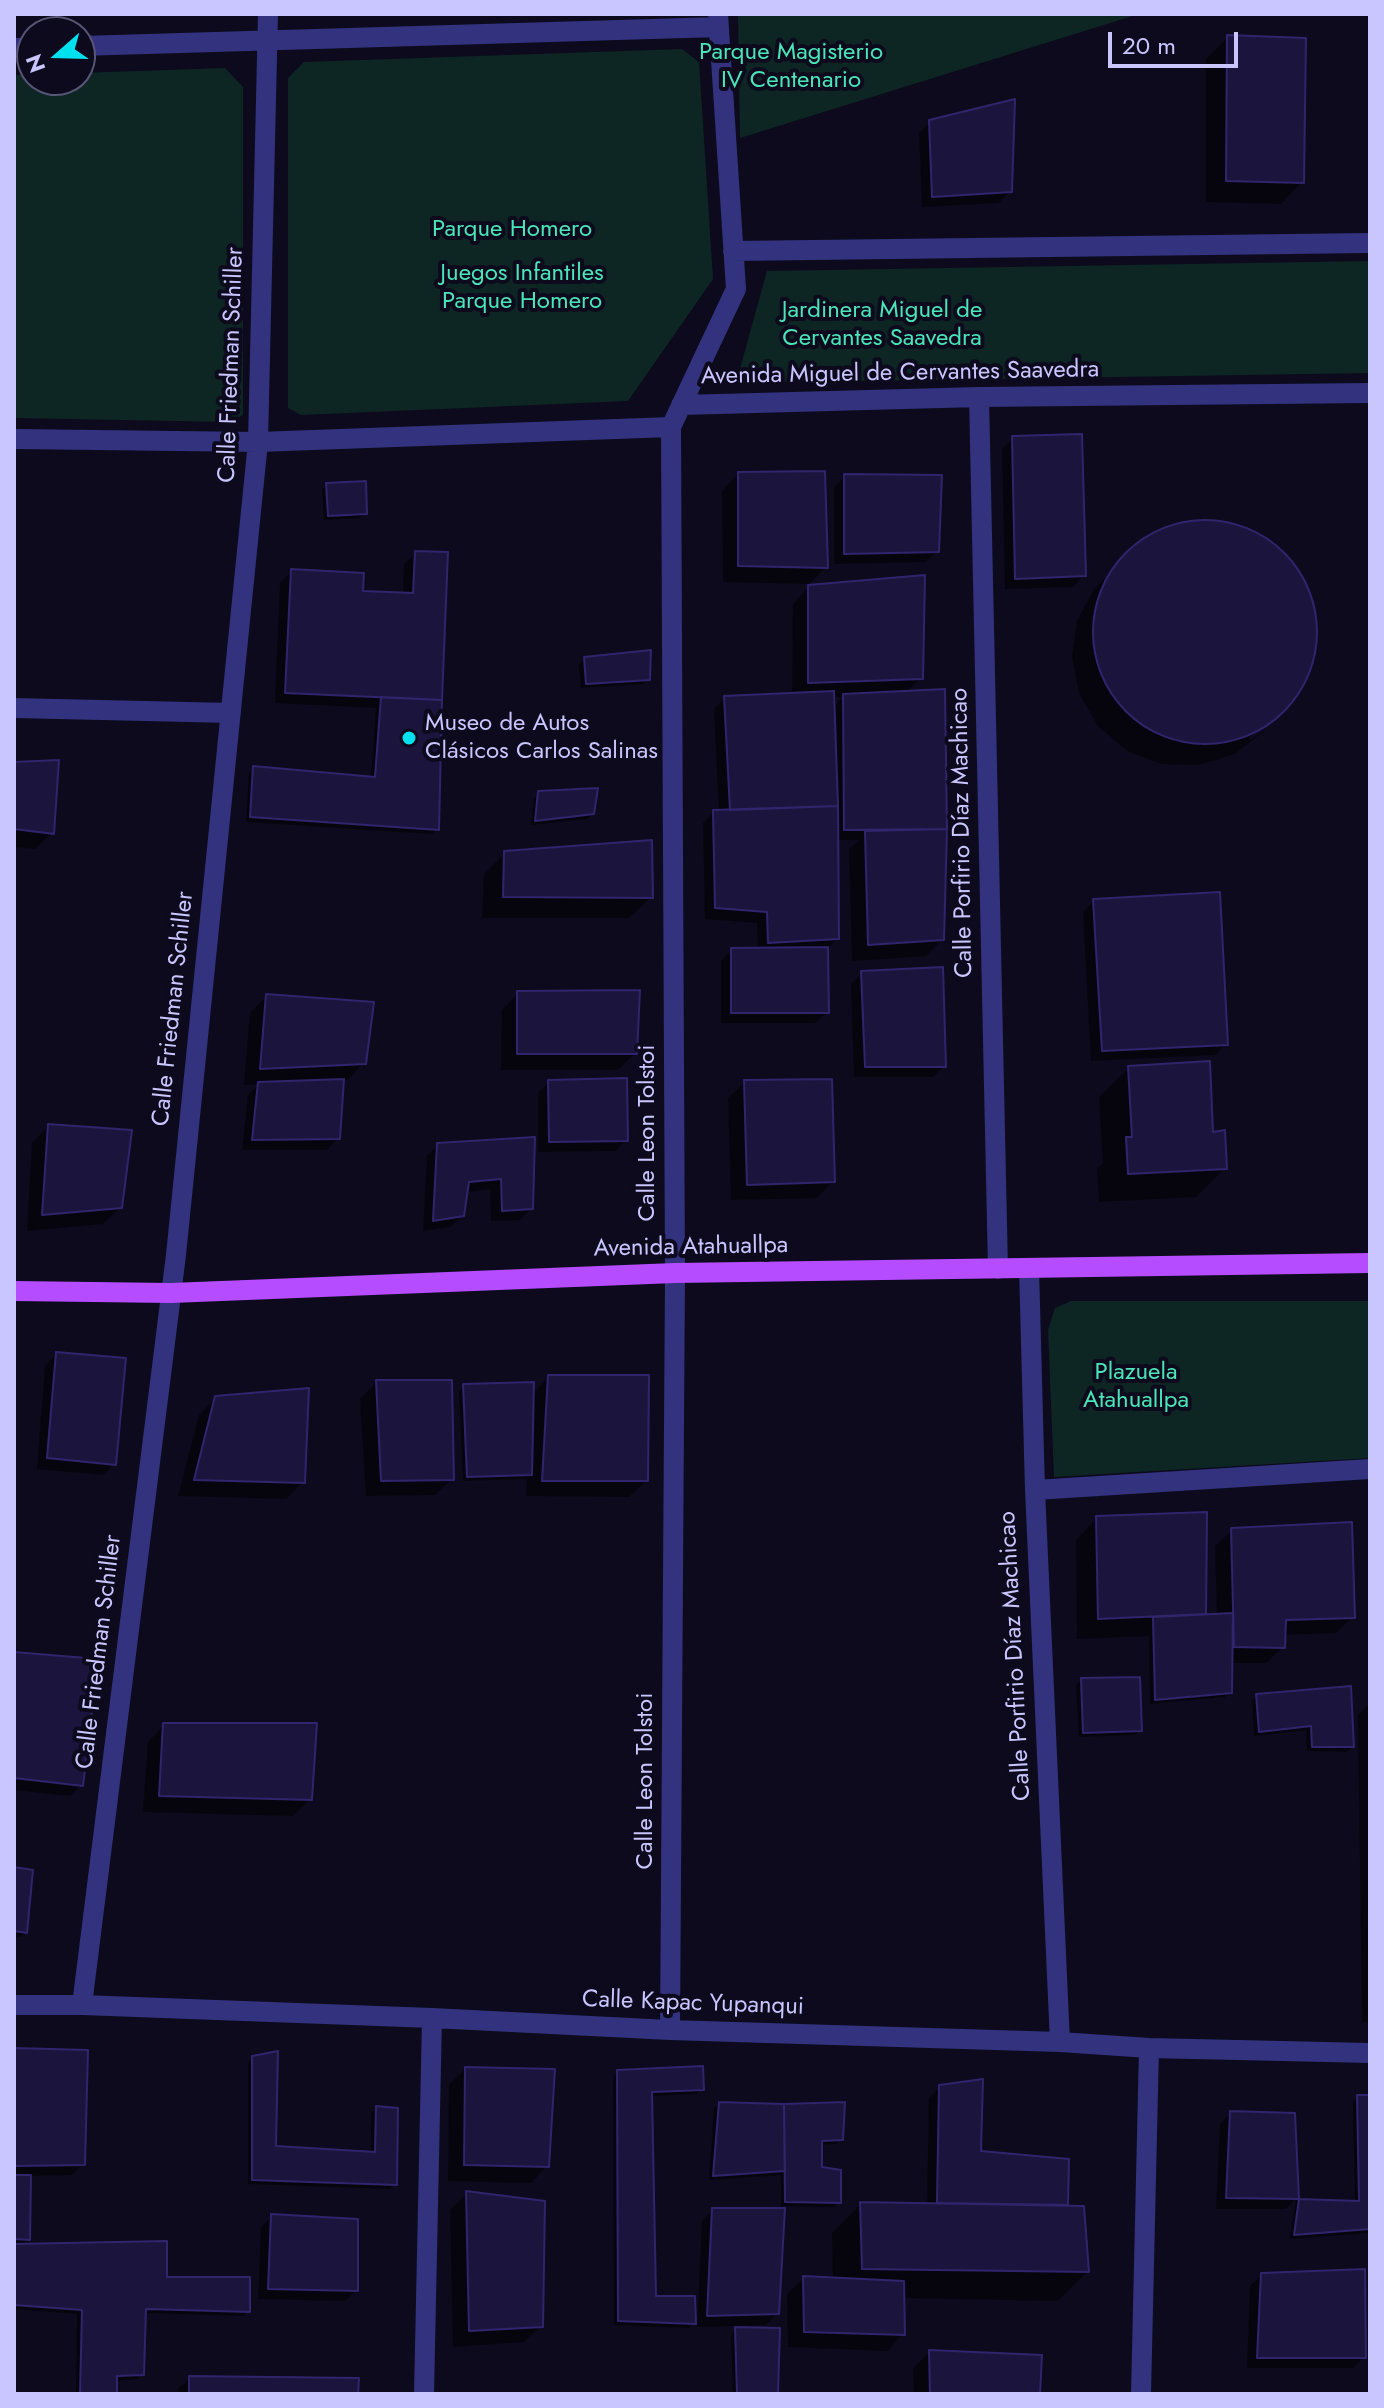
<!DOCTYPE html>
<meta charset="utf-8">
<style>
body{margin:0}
#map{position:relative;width:1384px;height:2408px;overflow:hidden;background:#0c0a1c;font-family:Jost,sans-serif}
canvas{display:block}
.frame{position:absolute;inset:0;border:16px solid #c9c5ff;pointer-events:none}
.north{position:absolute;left:16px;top:16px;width:80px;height:80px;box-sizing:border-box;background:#0c0a1c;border:2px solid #585577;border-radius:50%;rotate:250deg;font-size:22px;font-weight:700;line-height:32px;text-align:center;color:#c9c5ff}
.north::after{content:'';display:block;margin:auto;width:28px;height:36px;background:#00e1f0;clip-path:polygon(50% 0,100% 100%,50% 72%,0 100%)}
.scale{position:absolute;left:1108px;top:32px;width:130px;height:36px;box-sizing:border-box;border:4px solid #c9c5ff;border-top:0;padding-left:10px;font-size:24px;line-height:28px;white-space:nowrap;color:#c9c5ff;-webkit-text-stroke:6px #0c0a1c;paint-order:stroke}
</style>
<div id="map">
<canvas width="1384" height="2408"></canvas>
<div class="frame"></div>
<div class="north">N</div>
<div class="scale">20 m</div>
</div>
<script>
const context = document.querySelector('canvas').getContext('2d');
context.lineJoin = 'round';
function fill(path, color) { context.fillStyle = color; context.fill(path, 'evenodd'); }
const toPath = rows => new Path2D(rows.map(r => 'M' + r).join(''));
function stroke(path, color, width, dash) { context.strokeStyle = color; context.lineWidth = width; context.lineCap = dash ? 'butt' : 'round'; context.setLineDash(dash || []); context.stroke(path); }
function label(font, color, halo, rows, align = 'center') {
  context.font = font + ' Jost,sans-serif'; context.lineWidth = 8; context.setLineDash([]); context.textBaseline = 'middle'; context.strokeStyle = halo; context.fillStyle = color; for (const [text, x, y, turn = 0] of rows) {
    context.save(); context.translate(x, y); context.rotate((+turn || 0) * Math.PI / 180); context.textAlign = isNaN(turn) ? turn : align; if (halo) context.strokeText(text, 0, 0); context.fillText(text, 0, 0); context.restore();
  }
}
const green = toPath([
 [738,14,1139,14,740,138],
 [682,49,699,62,713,279,628,401,301,415,288,408,288,78,304,62],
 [225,68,243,87,243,415,230,422,14,418,14,75,32,75,32,80,80,80,80,73],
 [1370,261,1370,373,736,383,767,271],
 [1071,1301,1370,1301,1370,1458,1054,1477,1048,1330,1055,1308]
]);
const shadow = toPath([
 [1228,37,1302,182,1281,204,1206,202,1206,59],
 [930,122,1010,191,999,203,922,207,919,133],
 [1013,438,1084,575,1073,587,1005,589,1002,449],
 [738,474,826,567,809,584,723,582,722,491],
 [845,476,937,551,926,562,834,564,834,487],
 [327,485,365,513,360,518,324,520,322,490],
 [1210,522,1245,529,1276,548,1300,575,1313,608,1315,645,1306,679,1286,709,1274,721,1274,718,1249,737,1251,740,1265,730,1263,732,1235,754,1199,765,1161,764,1127,751,1098,726,1079,693,1072,656,1077,621,1094,589,1142,541,1174,526],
 [416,553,437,829,432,834,246,822,249,773,254,768,371,778,376,708,275,703,280,583,292,571,361,593,403,595,404,564],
 [809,587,921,678,906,693,945,829,942,940,926,956,852,961,849,849,859,840,835,840,837,939,826,949,827,1012,815,1023,721,1023,721,961,732,950,758,950,757,923,705,919,703,823,714,812,719,812,714,709,725,698,792,695,793,604],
 [832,697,843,697,832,708],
 [584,659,648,679,643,684,581,688,579,664],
 [14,764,52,833,35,849,14,847],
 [539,793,593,814,587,819,531,825,534,798],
 [505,853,651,897,629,918,482,918,484,874],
 [1094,901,1226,1044,1215,1055,1091,1061,1083,912],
 [862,973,944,1066,933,1077,854,1077,851,984],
 [518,993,635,1053,618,1070,501,1070,502,1010],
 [267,996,364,1063,347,1080,342,1080,338,1138,327,1150,242,1150,248,1095,259,1084,244,1085,250,1013],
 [1129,1068,1211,1134,1225,1168,1196,1197,1099,1202,1097,1168,1103,1163,1099,1097],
 [549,1082,626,1140,615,1151,538,1152,538,1093],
 [745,1082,833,1181,817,1198,731,1200,728,1098],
 [49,1126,120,1208,103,1224,27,1231,32,1143],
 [533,1139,531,1208,520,1220,491,1221,490,1189,466,1192,462,1215,451,1227,423,1231,427,1156,438,1145],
 [56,1354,114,1464,103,1475,37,1469,45,1366],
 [549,1377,646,1481,629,1497,526,1496,527,1479,463,1481,459,1392,464,1386,532,1394],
 [377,1382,452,1479,435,1495,366,1496,360,1399],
 [216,1398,303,1482,286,1499,178,1496,199,1415],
 [1097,1518,1204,1613,1201,1616,1217,1616,1215,1546,1232,1530,1353,1617,1336,1633,1283,1635,1283,1647,1266,1663,1231,1663,1230,1692,1225,1697,1150,1704,1149,1636,1077,1639,1076,1540],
 [14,1654,81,1785,70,1796,14,1790],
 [1081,1680,1140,1730,1135,1735,1079,1737,1076,1685],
 [1257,1696,1352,1747,1347,1752,1307,1751,1306,1730,1254,1736,1252,1701],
 [1370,1703,1370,2022,1362,2022,1358,1715],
 [164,1725,310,1799,293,1816,143,1812,148,1742],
 [14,1869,25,1932,20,1937,14,1936],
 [14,2050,83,2164,72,2175,29,2176,28,2239,20,2246,165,2279,248,2311,243,2316,144,2313,142,2374,137,2379,115,2381,115,2394,76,2394,77,2314,14,2309],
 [253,2058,274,2148,371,2153,371,2113,376,2108,395,2184,390,2189,248,2184,248,2063],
 [465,2069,547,2166,531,2183,448,2181,449,2085],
 [618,2072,702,2089,697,2094,650,2096,654,2298,696,2321,689,2328,614,2325,613,2077],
 [940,2087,979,2153,1066,2205,1063,2208,1087,2272,1058,2301,902,2298,903,2334,887,2351,788,2347,787,2294,804,2278,833,2279,832,2233,861,2204,927,2205,929,2098],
 [1358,2097,1370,2097,1370,2233,1290,2239,1296,2199,1286,2209,1216,2209,1220,2124,1231,2113,1293,2115,1297,2203,1300,2201,1355,2203,1353,2102],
 [719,2104,841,2139,836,2144,820,2145,820,2169,839,2202,834,2207,783,2206,777,2313,766,2325,697,2327,702,2221,713,2210,781,2210,781,2175,709,2180,714,2109],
 [467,2193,541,2326,524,2342,453,2347,450,2210],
 [272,2216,356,2290,345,2301,258,2299,261,2227],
 [1262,2275,1364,2357,1353,2368,1247,2368,1250,2286],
 [736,2329,776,2394,733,2394,731,2334],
 [930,2352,1038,2394,914,2394,913,2368],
 [190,2378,356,2394,179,2394,178,2389]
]);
const building = toPath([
 [1227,35,1306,38,1304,183,1226,181,1227,35],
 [1015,99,1012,192,932,197,929,120,1015,99],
 [1082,434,1086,576,1015,579,1012,436,1082,434],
 [825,471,828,568,738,566,738,472,825,471],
 [844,474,942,475,939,552,844,554,844,474],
 [366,481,367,514,328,516,326,483,366,481],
 '1093 632a112 112 0 1 1 224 0a112 112 0 1 1-224 0Z',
 [415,551,448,552,442,700,285,693,291,569,364,573,363,591,413,593,415,551],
 [925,575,923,679,808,683,808,585,925,575],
 [651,650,650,680,586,684,584,657,651,650],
 [945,689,947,829,844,830,843,694,945,689],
 [834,691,838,806,730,810,724,696,834,691],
 [381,697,442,700,439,830,250,817,253,766,375,777,381,697],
 [59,760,54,834,14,829,14,762,59,760],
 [598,788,594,814,535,821,538,791,598,788],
 [838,806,839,939,768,943,767,912,715,908,713,810,838,806],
 [947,829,944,940,868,945,865,831,947,829],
 [652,840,653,898,503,897,504,851,652,840],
 [1220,892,1228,1045,1102,1051,1093,899,1220,892],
 [828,947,829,1013,731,1013,731,948,828,947],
 [943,967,946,1067,865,1067,861,971,943,967],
 [640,990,637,1054,517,1054,517,991,640,990],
 [266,994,374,1002,366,1064,260,1069,266,994],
 [1210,1061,1213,1132,1225,1130,1227,1169,1128,1174,1126,1137,1132,1137,1128,1066,1210,1061],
 [627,1078,628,1141,549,1142,548,1080,627,1078],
 [344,1079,340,1139,252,1140,258,1082,344,1079],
 [832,1079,835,1182,747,1185,744,1080,832,1079],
 [48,1124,132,1130,122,1208,42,1215,48,1124],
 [535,1137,533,1209,502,1211,501,1179,469,1182,464,1216,433,1221,437,1143,535,1137],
 [56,1352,126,1358,116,1465,47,1458,56,1352],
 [548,1375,649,1375,648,1481,542,1481,548,1375],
 [376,1380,452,1380,454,1480,381,1481,376,1380],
 [534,1382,532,1475,467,1477,463,1384,534,1382],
 [309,1388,305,1483,194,1480,215,1396,309,1388],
 [1207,1512,1206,1614,1098,1619,1096,1516,1207,1512],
 [1352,1522,1355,1618,1286,1620,1285,1648,1234,1647,1231,1528,1352,1522],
 [1233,1613,1232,1693,1155,1700,1153,1617,1233,1613],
 [14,1652,98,1659,83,1786,14,1778,14,1652],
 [1140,1677,1142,1731,1083,1733,1081,1678,1140,1677],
 [1351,1686,1354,1747,1312,1747,1311,1726,1259,1732,1256,1694,1351,1686],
 [163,1723,317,1723,312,1800,159,1796,163,1723],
 [14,1867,33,1870,27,1933,14,1931,14,1867],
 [14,2048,88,2050,85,2165,14,2166,14,2048],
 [278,2051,276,2146,375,2152,376,2106,398,2108,397,2185,252,2180,252,2056,278,2051],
 [703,2066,704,2090,652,2092,656,2296,695,2296,696,2324,618,2321,617,2070,703,2066],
 [465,2067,555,2069,549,2167,464,2165,465,2067],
 [983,2079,981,2151,1069,2159,1068,2205,937,2203,939,2085,983,2079],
 [1357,2095,1370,2095,1370,2229,1294,2235,1299,2199,1359,2201,1357,2095],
 [719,2102,784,2104,785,2171,713,2176,719,2102],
 [845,2102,843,2140,822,2141,822,2167,841,2170,841,2203,785,2202,784,2104,845,2102],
 [1230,2111,1295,2113,1299,2199,1226,2198,1230,2111],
 [14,2175,31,2175,30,2240,14,2239,14,2175],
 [466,2191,545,2201,543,2327,469,2331,466,2191],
 [860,2202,1084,2206,1089,2272,862,2269,860,2202],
 [712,2208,785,2208,779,2314,707,2316,712,2208],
 [271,2214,358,2219,358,2291,268,2289,271,2214],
 [167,2241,167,2277,250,2277,250,2312,146,2309,144,2375,117,2376,117,2394,80,2394,82,2310,14,2305,14,2244,167,2241],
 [1365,2269,1366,2358,1257,2358,1261,2273,1365,2269],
 [803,2276,904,2281,905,2335,804,2332,803,2276],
 [735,2327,780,2328,778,2394,737,2394,735,2327],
 [929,2350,1042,2355,1040,2394,930,2394,929,2350],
 [189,2376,359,2378,358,2394,189,2394,189,2376]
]);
const minor = toPath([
 [80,46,719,27],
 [14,48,32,48],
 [733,251,1370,243],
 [979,397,998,1269],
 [681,405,979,397,1370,393],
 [14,439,258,442,671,427],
 [14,708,231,713],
 [1029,1268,1035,1490,1060,2042],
 [1035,1490,1370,1469],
 [14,2005,82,2005,432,2018,670,2030,1060,2042,1149,2048,1370,2053],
 [82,2005,176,1255,258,442,268,14],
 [670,2030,675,1273,671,427,736,289,718,14],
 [424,2394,432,2018],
 [1141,2394,1149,2048]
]);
const major = toPath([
 [14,1291,171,1293,675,1273,1370,1263]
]);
const markers = [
 [409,738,8,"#00e1f0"]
];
const parkNames = [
 ["Parque Magisterio",791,53],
 ["IV Centenario",791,81],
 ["Parque Homero",512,230],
 ["Juegos Infantiles",522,274],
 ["Parque Homero",522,302],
 ["Jardinera Miguel de",882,311],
 ["Cervantes Saavedra",882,339],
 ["Plazuela",1136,1373],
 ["Atahuallpa",1136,1401]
];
const streetNames = [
 ["Calle Friedman Schiller",232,365,-88],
 ["Avenida Miguel de Cervantes Saavedra",900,374,-1],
 ["Calle Porfirio Díaz Machicao",963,833,-91],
 ["Calle Friedman Schiller",174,1009,-84],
 ["Calle Leon Tolstoi",648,1133,-90],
 ["Avenida Atahuallpa",691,1248,-1],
 ["Calle Friedman Schiller",100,1652,-83],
 ["Calle Porfirio Díaz Machicao",1016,1656,-93],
 ["Calle Leon Tolstoi",646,1781,-90],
 ["Calle Kapac Yupanqui",693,2004,2]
];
const poiNames = [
 ["Museo de Autos",425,724],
 ["Clásicos Carlos Salinas",425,752]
];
fill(green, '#0d2624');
fill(shadow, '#0007');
fill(building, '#1b153e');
stroke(building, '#30256c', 2);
stroke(minor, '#32327e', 20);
stroke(major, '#b54cff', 20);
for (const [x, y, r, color] of markers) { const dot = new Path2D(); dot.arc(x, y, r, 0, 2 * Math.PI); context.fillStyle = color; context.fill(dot); stroke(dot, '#0c0a1c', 3); }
label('24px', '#4ae5b8', '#0c0a1c', parkNames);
label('24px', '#c9c5ff', '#0c0a1c', streetNames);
label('24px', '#c9c5ff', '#0c0a1c', poiNames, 'left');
</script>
